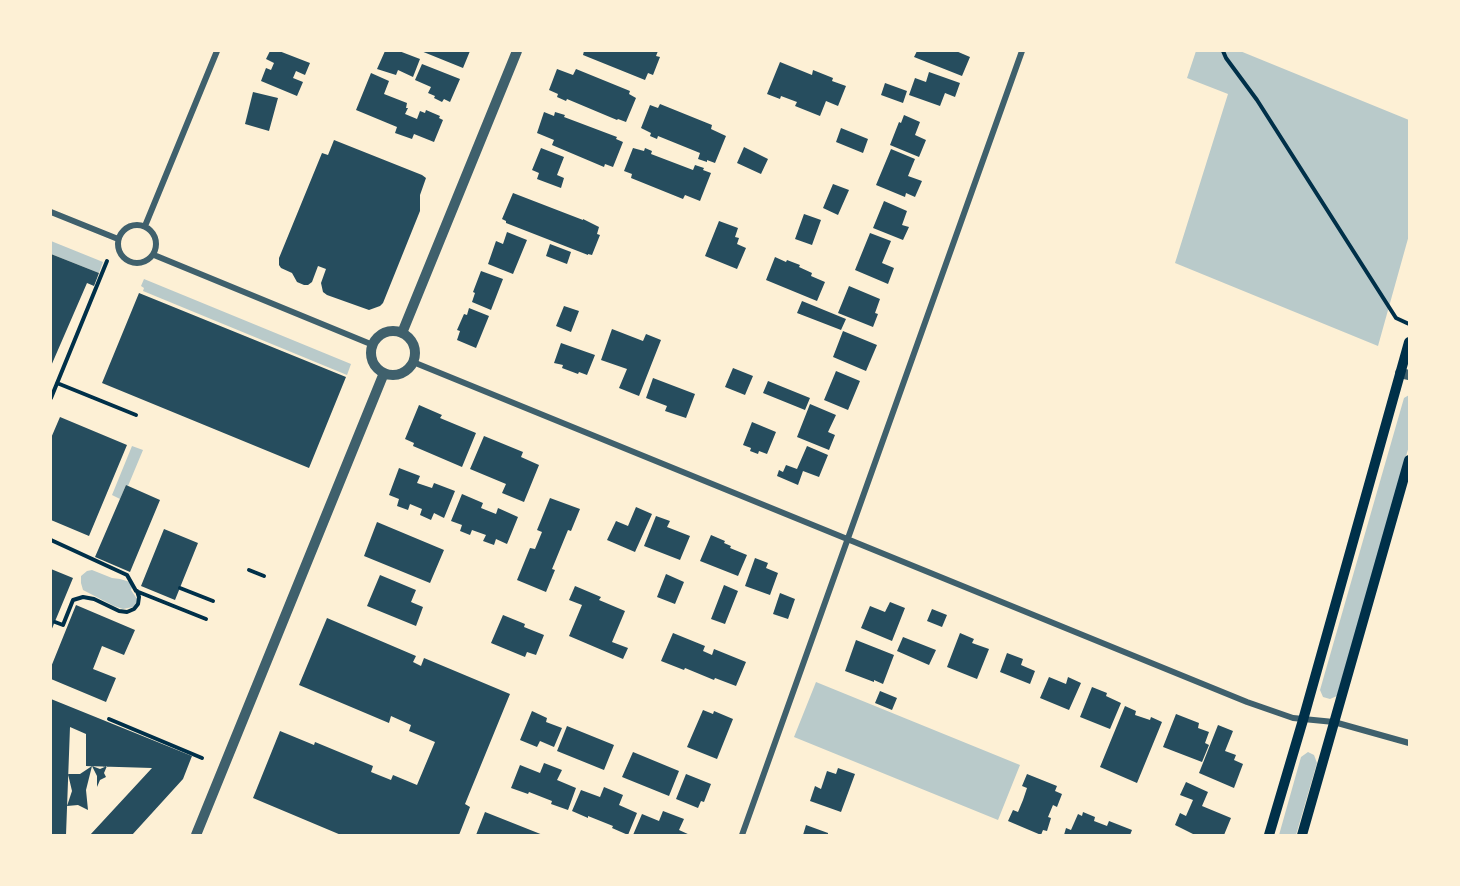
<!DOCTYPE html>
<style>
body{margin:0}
#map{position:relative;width:1460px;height:886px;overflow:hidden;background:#fdf0d5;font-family:"Sofia Sans Condensed",sans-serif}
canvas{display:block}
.frame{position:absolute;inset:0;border:52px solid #fdf0d5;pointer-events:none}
</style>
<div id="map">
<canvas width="1460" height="886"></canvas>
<div class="frame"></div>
</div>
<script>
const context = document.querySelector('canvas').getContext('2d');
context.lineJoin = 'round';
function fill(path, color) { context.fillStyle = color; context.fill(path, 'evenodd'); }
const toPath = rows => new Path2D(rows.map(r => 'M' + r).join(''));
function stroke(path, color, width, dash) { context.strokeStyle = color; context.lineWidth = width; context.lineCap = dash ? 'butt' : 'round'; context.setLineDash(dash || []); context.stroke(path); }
const green = toPath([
 [1196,51,1240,51,1409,120,1409,235,1378,346,1175,263,1228,94,1187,78],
 [51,241,103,262,99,273,51,254],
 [144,279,351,364,347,375,143,291,144,288,141,286],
 [1409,395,1409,446,1337,696,1330,699,1323,697,1320,690,1404,398],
 [132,446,143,450,128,486,126,485,120,499,112,495],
 [92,570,112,578,120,579,130,582,132,587,131,590,137,599,136,603,133,607,123,609,114,606,83,590,81,583,81,576,87,571],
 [816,682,1020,765,998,820,794,737],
 [1308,752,1314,755,1317,763,1296,835,1279,835,1301,757]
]);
const building = toPath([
 [270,51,279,51,310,63,305,75,296,71,293,78,303,82,297,96,261,81,266,68,271,70,274,63,266,59],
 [385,51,399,51,420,59,413,77,398,70,396,75,377,69],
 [421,51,470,51,463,68],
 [584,51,658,51,656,56,660,57,653,75,648,73,645,80,583,55],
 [917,51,956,51,970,57,962,76,914,57],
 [780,62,812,75,813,70,833,78,832,81,846,86,838,106,826,101,820,116,795,106,797,102,781,96,780,99,767,94],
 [422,64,460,79,450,102,444,99,442,102,434,98,435,96,428,93,431,87,415,80],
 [557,69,573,75,576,69,630,91,629,94,636,98,626,122,618,119,617,120,567,99,566,101,557,97,558,94,549,90],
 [929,72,960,83,955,97,945,93,940,106,909,95,915,78,926,82],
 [371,73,389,81,384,94,407,103,406,108,408,108,405,114,417,119,420,111,425,113,426,110,440,116,439,118,443,120,434,142,414,134,412,139,395,133,397,127,356,110],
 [885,83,907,91,903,103,881,95],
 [253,92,278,98,269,131,245,124],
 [660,104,712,125,711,129,726,136,715,163,707,160,707,162,698,159,700,153,658,136,657,139,650,136,651,133,641,128,650,105,658,108],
 [544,112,554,116,555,112,565,115,564,117,617,137,616,139,623,142,613,167,605,164,604,167,552,145,554,140,537,133],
 [904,115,920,122,915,135,926,140,919,157,890,145,899,122,901,123],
 [841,128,868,139,863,153,836,142],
 [334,140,422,175,426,178,420,195,420,211,383,303,380,306,369,310,327,295,323,292,321,283,326,269,318,266,312,282,308,285,304,285,297,282,292,273,281,268,279,265,279,258,322,153,328,155],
 [744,147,768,159,761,174,737,163],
 [541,148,564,157,557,175,564,178,561,188,537,179,539,173,532,170],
 [633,148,644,151,645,148,652,151,651,154,693,170,695,165,704,168,703,170,711,173,700,201,685,195,683,199,631,178,632,174,624,171],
 [891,149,915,159,908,176,922,181,915,197,906,193,905,197,876,185],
 [833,184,849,190,838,215,823,208],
 [513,193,583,220,583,219,599,227,597,234,600,235,592,255,588,254,588,255,506,223,506,221,502,219],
 [884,201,907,211,902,225,909,227,903,240,873,228],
 [804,214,821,220,812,245,795,239],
 [719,221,738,228,735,237,739,238,737,244,746,248,737,269,705,256],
 [507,232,527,240,513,274,488,264,496,241,503,244],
 [870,233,891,241,882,263,894,268,888,284,855,270],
 [550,244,571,252,567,264,546,256],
 [51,254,99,273,94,286,87,283,51,366],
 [775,257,786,262,787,260,800,265,799,267,812,273,811,276,825,282,817,301,766,280],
 [481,271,503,279,491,310,472,302,475,293,473,292],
 [849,286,880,299,875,313,878,314,873,327,838,313],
 [139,293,346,377,309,468,102,383],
 [802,301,846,319,841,330,797,313],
 [564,306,579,311,571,332,556,326],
 [469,308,489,316,476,348,457,340,460,331,457,330,464,314,467,315],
 [612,329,643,341,646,334,661,340,639,396,619,388,627,369,601,360],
 [843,331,877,345,866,371,833,357],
 [561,343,595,355,587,375,579,372,578,374,562,368,563,365,554,363],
 [733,368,753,376,745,395,725,387],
 [836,371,860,381,848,410,824,400],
 [653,378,695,394,686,418,665,411,667,406,646,398],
 [768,381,810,398,805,410,763,393],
 [810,404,836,415,828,432,835,435,829,450,797,437],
 [419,405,442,415,440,418,476,433,462,467,413,446,414,443,405,439],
 [60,417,127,445,89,536,51,520,51,438],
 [752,422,776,432,767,454,759,451,758,454,750,451,751,448,743,445],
 [484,436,523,452,521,457,539,465,524,502,502,493,506,484,470,469],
 [807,446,828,455,819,477,803,471,798,485,777,476,779,470,783,472,786,465,797,469],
 [399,468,420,476,417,483,432,488,434,483,455,491,444,518,434,513,431,520,420,515,422,509,410,504,408,510,397,506,399,499,389,495],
 [126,485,160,500,130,572,95,557],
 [462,494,483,503,481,508,496,514,498,508,518,517,507,544,496,539,494,545,483,541,486,535,472,530,470,535,460,531,462,525,451,521],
 [550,498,580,509,571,531,568,530,552,569,555,570,546,592,517,580,530,548,535,549,542,532,537,530],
 [636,507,652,514,635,552,607,540,616,521,628,526],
 [656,516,670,521,667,527,690,536,680,560,644,546],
 [377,522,444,550,430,583,364,556],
 [164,529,198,543,175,600,141,586],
 [711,535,725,541,724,543,731,546,730,548,747,555,738,576,700,561],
 [755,558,768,563,766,568,778,573,770,595,745,586],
 [51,569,73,578,51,631],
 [666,574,684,582,675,604,657,597],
 [380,575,416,590,411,602,423,607,416,626,367,606],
 [724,585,738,591,725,624,711,619],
 [575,586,601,597,599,600,625,611,612,642,628,648,623,659,569,636,582,605,569,600],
 [780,593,795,599,788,619,773,614],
 [890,602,905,608,892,641,861,628,870,606,885,612],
 [76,605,135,630,124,655,102,646,93,669,116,678,106,702,51,679,51,667],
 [932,609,947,615,942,627,927,621],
 [503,615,525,624,524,627,544,635,536,655,527,652,525,657,491,643],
 [327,618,416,656,413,662,421,666,424,658,510,694,465,804,470,807,459,835,341,835,253,798,280,731,314,745,315,742,373,766,371,772,391,780,393,775,417,785,435,742,409,731,411,725,391,716,389,723,299,685],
 [673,633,705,646,703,651,712,655,714,649,746,662,736,686,715,678,714,680,685,668,684,670,661,661],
 [960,633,974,639,972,643,989,649,977,679,947,667],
 [903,637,936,650,929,665,897,651],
 [856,640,894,655,883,684,874,680,874,682,845,671],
 [1007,653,1023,659,1021,665,1035,671,1030,684,1000,672],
 [1049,677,1066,684,1068,677,1081,683,1069,710,1040,698],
 [1092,687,1107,693,1106,696,1121,703,1110,729,1080,717],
 [880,691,897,698,892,710,875,703],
 [51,699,192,756,183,779,132,835,90,835,152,768,86,766,86,734,70,727,66,835,51,835],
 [1125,706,1136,711,1135,715,1150,720,1151,717,1162,722,1137,783,1100,767],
 [703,710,713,714,714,711,733,719,717,759,687,747],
 [532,711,547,718,546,722,562,728,554,747,540,741,537,747,520,740],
 [1176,714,1199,723,1198,728,1209,732,1205,743,1209,745,1202,762,1163,747],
 [1218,725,1233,731,1225,751,1236,755,1234,760,1243,764,1234,788,1199,773],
 [567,726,614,745,604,770,557,751],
 [633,752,679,771,669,796,622,777],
 [544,763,562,770,557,780,576,788,568,810,551,804,552,801,529,792,528,794,511,788,520,765,540,773],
 [92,766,100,769,107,766,104,773,106,777,100,780,97,787,97,776],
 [92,766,86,790,88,810,78,805,67,806,72,791,68,774,80,774],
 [838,768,855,774,841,812,810,801,815,786,821,789,827,771,836,774],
 [686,774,711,784,704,802,701,801,698,808,676,799],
 [1027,774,1057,786,1055,791,1062,794,1057,807,1053,805,1048,817,1051,818,1047,831,1043,830,1041,835,1008,821,1013,810,1018,812,1023,800,1027,788,1022,786],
 [1186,782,1208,792,1202,806,1231,818,1224,835,1195,835,1175,825,1180,813,1186,816,1193,800,1180,795],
 [604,787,623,795,619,805,637,813,628,835,612,828,613,826,588,816,588,818,572,811,581,790,600,797],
 [663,811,684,819,679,830,690,835,633,835,642,814,659,821],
 [485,812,543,835,476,835],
 [1083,812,1095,817,1094,821,1107,826,1109,821,1132,830,1130,835,1064,835,1066,828,1071,830,1078,814,1082,816],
 [806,825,828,833,828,835,803,835]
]);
const path = toPath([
 [1223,51,1226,58,1257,100,1396,318,1409,324],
 [57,383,136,415],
 [51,398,107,261],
 [51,540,127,575,136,591,206,619],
 [249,570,264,576],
 [180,588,213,601],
 [55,622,63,625,73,600,83,597,94,599,119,611,127,612,134,609,138,604,139,597,137,591],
 [109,719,202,758]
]);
const minor = toPath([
 [51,212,118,239],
 '118 244a19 19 0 1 1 38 0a19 19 0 1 1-38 0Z',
 [145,226,217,51],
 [154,255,373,345],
 [413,362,1247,702,1293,718,1334,722,1409,743],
 [742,835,1022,51]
]);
const tertiary = toPath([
 '371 353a22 22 0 1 1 44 0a22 22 0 1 1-44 0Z',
 [402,333,517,51],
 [1400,373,1409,375],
 [196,835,384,373]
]);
const secondary = toPath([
 [1269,835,1303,720,1409,342],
 [1302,835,1409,460]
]);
fill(green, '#b9caca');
fill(building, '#264d5e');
stroke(path, '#003049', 4);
stroke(minor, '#3f606c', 6);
stroke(tertiary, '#3f606c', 10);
stroke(secondary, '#003049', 10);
</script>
